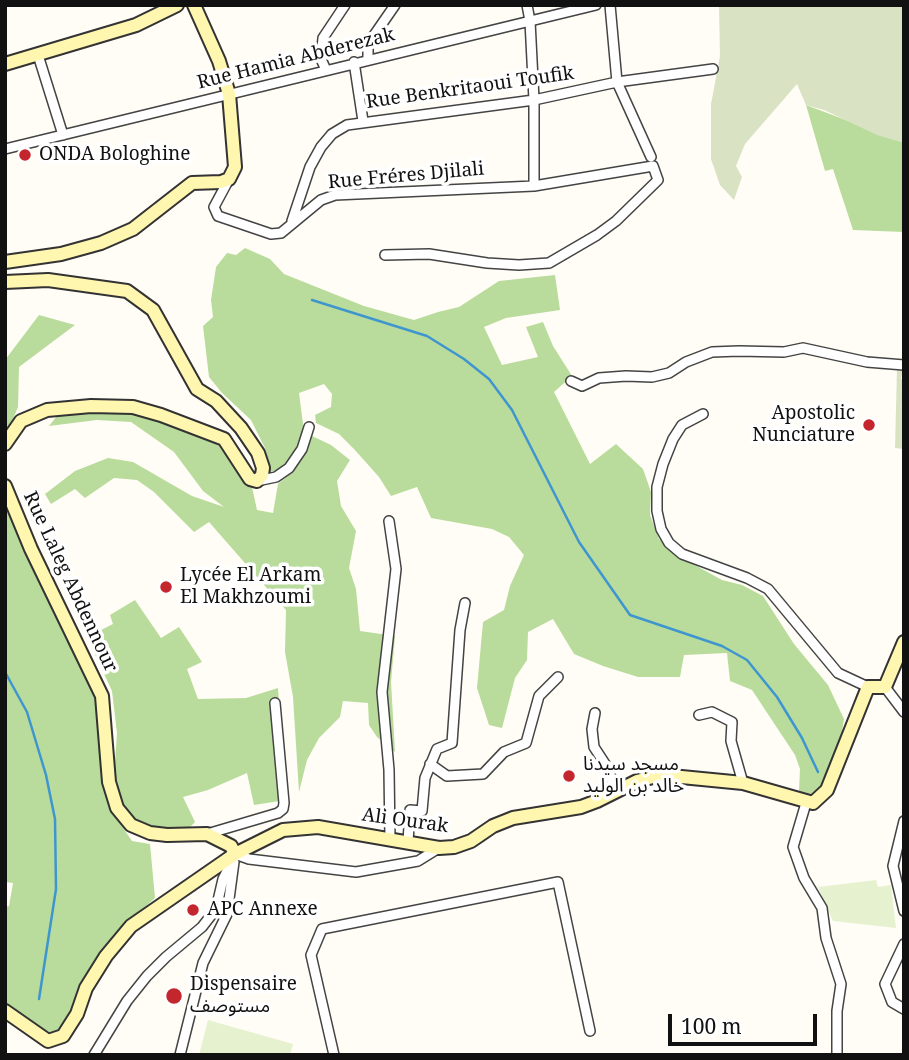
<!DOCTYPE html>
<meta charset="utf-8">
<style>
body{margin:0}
#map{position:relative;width:909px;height:1060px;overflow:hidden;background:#fffdf5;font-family:"Noto Serif",serif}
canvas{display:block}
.frame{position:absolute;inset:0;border:7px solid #111;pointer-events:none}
.scale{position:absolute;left:668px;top:1014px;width:149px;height:32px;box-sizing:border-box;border:4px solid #111;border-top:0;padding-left:9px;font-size:21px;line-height:24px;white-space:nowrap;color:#111;-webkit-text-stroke:5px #fff;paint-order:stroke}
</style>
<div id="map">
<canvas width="909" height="1060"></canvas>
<div class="frame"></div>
<div class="scale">100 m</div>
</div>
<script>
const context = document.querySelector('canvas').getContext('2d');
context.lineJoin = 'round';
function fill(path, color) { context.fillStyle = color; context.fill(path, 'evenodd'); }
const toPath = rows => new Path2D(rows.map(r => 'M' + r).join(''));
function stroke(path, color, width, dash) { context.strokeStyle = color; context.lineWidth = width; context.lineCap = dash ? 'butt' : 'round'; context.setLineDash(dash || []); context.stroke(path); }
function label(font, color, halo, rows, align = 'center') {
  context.font = font + ' "Noto Serif","Noto Sans Arabic",serif'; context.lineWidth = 7; context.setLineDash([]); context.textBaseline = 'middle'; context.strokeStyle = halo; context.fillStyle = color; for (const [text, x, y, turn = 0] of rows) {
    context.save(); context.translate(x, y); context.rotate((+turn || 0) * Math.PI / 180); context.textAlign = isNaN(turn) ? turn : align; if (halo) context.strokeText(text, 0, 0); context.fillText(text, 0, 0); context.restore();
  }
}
const forest = toPath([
 [806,105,904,142,904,232,853,230,833,169,825,171],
 [245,248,270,259,284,274,364,306,414,320,438,312,459,307,499,281,555,275,560,310,506,318,484,327,502,365,538,357,526,327,543,322,553,346,572,376,554,392,590,464,616,444,643,469,651,492,650,515,659,539,682,558,722,580,742,585,763,596,794,644,828,685,844,719,838,756,827,787,815,796,799,791,800,769,795,755,752,690,730,681,727,653,684,655,680,677,638,677,603,666,574,654,553,619,528,632,527,660,515,678,502,728,489,725,477,688,483,622,504,610,510,586,524,555,509,537,492,529,431,518,417,487,391,496,379,477,354,449,339,434,316,423,315,415,331,407,332,394,324,384,299,393,303,424,302,439,281,469,270,472,265,448,251,420,222,393,209,377,203,326,213,317,211,300,216,267,227,253,236,255],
 [39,315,75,325,19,367,18,407,5,438,5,360],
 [125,410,158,411,181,428,230,451,252,487,257,510,273,513,278,484,293,472,303,457,310,435,331,445,350,460,337,481,341,506,356,531,349,568,356,589,360,631,395,636,391,682,395,752,377,737,369,725,368,703,343,701,340,717,319,738,307,760,299,792,293,697,285,652,286,610,209,522,194,532,154,492,137,480,114,478,85,498,75,489,51,504,45,494,75,471,108,458,133,462,192,496,224,507,203,491,174,452,131,422,97,420,49,426,57,416],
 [5,500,98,704,105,782,114,815,132,841,150,844,155,898,118,931,81,983,64,1029,52,1034,5,1006,5,907,9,906,13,883,5,882],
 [135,600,161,638,179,627,202,662,187,669,198,699,246,698,278,688,286,800,254,805,247,773,208,790,183,797,195,822,186,831,164,830,132,822,119,802,114,777,117,733,112,691,87,637,113,624,110,615]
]);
const cemetery = toPath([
 [719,5,904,5,904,143,877,135,824,110,806,105,797,84,745,144,736,166,742,177,734,200,720,185,711,159,711,104,720,56],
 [897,368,903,368,901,379,904,379,904,449,895,448]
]);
const pitch = toPath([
 [876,880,878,887,891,885,896,928,833,921,818,887],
 [208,1020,293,1044,290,1055,199,1055]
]);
const stream = toPath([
 [312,300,427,336,464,359,489,379,512,410,579,542,630,615,722,646,747,660,777,697,802,738,818,772],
 [5,672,27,712,46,775,55,819,56,889,39,999]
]);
const street = toPath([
 [527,5,530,21,534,100,534,186],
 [610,5,617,82,651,157],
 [38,55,63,135],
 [368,59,368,44,395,5],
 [354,62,363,121],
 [326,70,321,59,323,38,345,5],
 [5,149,596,5],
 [229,179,214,207,218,216,271,234,281,233,321,200,335,195,534,186,653,166,658,180,616,221,597,235,549,263,519,265,487,263,429,254,385,255],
 [292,221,310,167,321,147,332,134,347,125,534,100,617,82,713,69],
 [571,381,582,386,599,378,626,376,652,377,669,373,686,362,712,352,739,351,784,352,803,348,867,362,904,365],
 [703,414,682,425,673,439,663,464,657,487,657,511,661,529,669,543,682,554,747,578,768,589,838,673,868,687],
 [257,481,276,477,289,468,302,449,309,427],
 [389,521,396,569,382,692,389,770,390,839],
 [885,687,904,712],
 [595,713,592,729,594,747,609,770,614,791],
 [699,715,712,712,732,722,731,741,743,783],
 [430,764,447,776,483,774,504,752,526,743,539,696,558,677],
 [806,803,793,847,804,878,822,908,826,938,841,984,837,1011,837,1055],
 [904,821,893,866,904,911],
 [207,834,278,813,283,809,284,803,275,703],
 [408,842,410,810,422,811,425,778,437,749,452,743,460,630,465,603],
 [235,854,249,859,356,872,418,861,439,848],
 [904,944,885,984,892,1002,904,1009],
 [94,1055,127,1001,147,976,166,957,202,927,216,909,223,879,234,857],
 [180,1055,203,963,227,914,234,862],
 [334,1055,311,955,322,929,558,882,590,1031]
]);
const secondary = toPath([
 [5,64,136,25,177,5],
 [5,262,61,254,101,243,133,229,192,183,221,182,229,179,235,167,229,94,219,61,194,5],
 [5,282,48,280,127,291,153,310,197,389,216,401,241,428,258,453,263,468,262,475,257,481,250,479,224,439,161,415,133,407,91,406,47,410,21,421,5,444],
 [5,486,31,549,102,696,109,782,117,808,131,825,150,833,167,835,207,834,231,846,235,854],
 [5,1011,48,1041,63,1036,77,1014,86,988,106,956,131,926,235,854,283,830,318,827,439,848,454,847,471,841,493,826,513,818,581,807,597,801,637,781,661,775,743,783,813,803,827,790,868,687,885,687,904,642]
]);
const markers = [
 [25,155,7,"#c4262e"],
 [869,425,7,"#c4262e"],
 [166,587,7,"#c4262e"],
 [569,776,7,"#c4262e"],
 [193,910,7,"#c4262e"],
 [174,996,9,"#c4262e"]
];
const streetNames = [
 ["Rue Hamia Abderezak",296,59,-14],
 ["Rue Benkritaoui Toufik",470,88,-8],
 ["Rue Fréres Djilali",406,176,-5],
 ["Rue Laleg Abdennour",70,582,65],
 ["Ali Ourak",405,821,8]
];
const poiNames = [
 ["ONDA Bologhine",39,155],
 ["Apostolic",855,414,"right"],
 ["Nunciature",855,436,"right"],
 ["Lycée El Arkam",180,576],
 ["El Makhzoumi",180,598],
 ["مسجد سيدنا",583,765],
 ["خالد بن الوليد",583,787],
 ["APC Annexe",207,910],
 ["Dispensaire",190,985],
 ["مستوصف",190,1007]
];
fill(forest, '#b9dc9c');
fill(cemetery, '#d9e3c4');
fill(pitch, '#e6f2cf');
stroke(stream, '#3f96cf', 2.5);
stroke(street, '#444', 12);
stroke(secondary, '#333', 16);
stroke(street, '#fff', 9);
stroke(secondary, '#fff6b0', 12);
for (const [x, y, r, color] of markers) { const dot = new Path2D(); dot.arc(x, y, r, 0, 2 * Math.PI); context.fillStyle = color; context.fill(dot); stroke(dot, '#fff', 2.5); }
label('19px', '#111', '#fff', streetNames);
label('19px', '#111', '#fff', poiNames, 'left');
</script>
